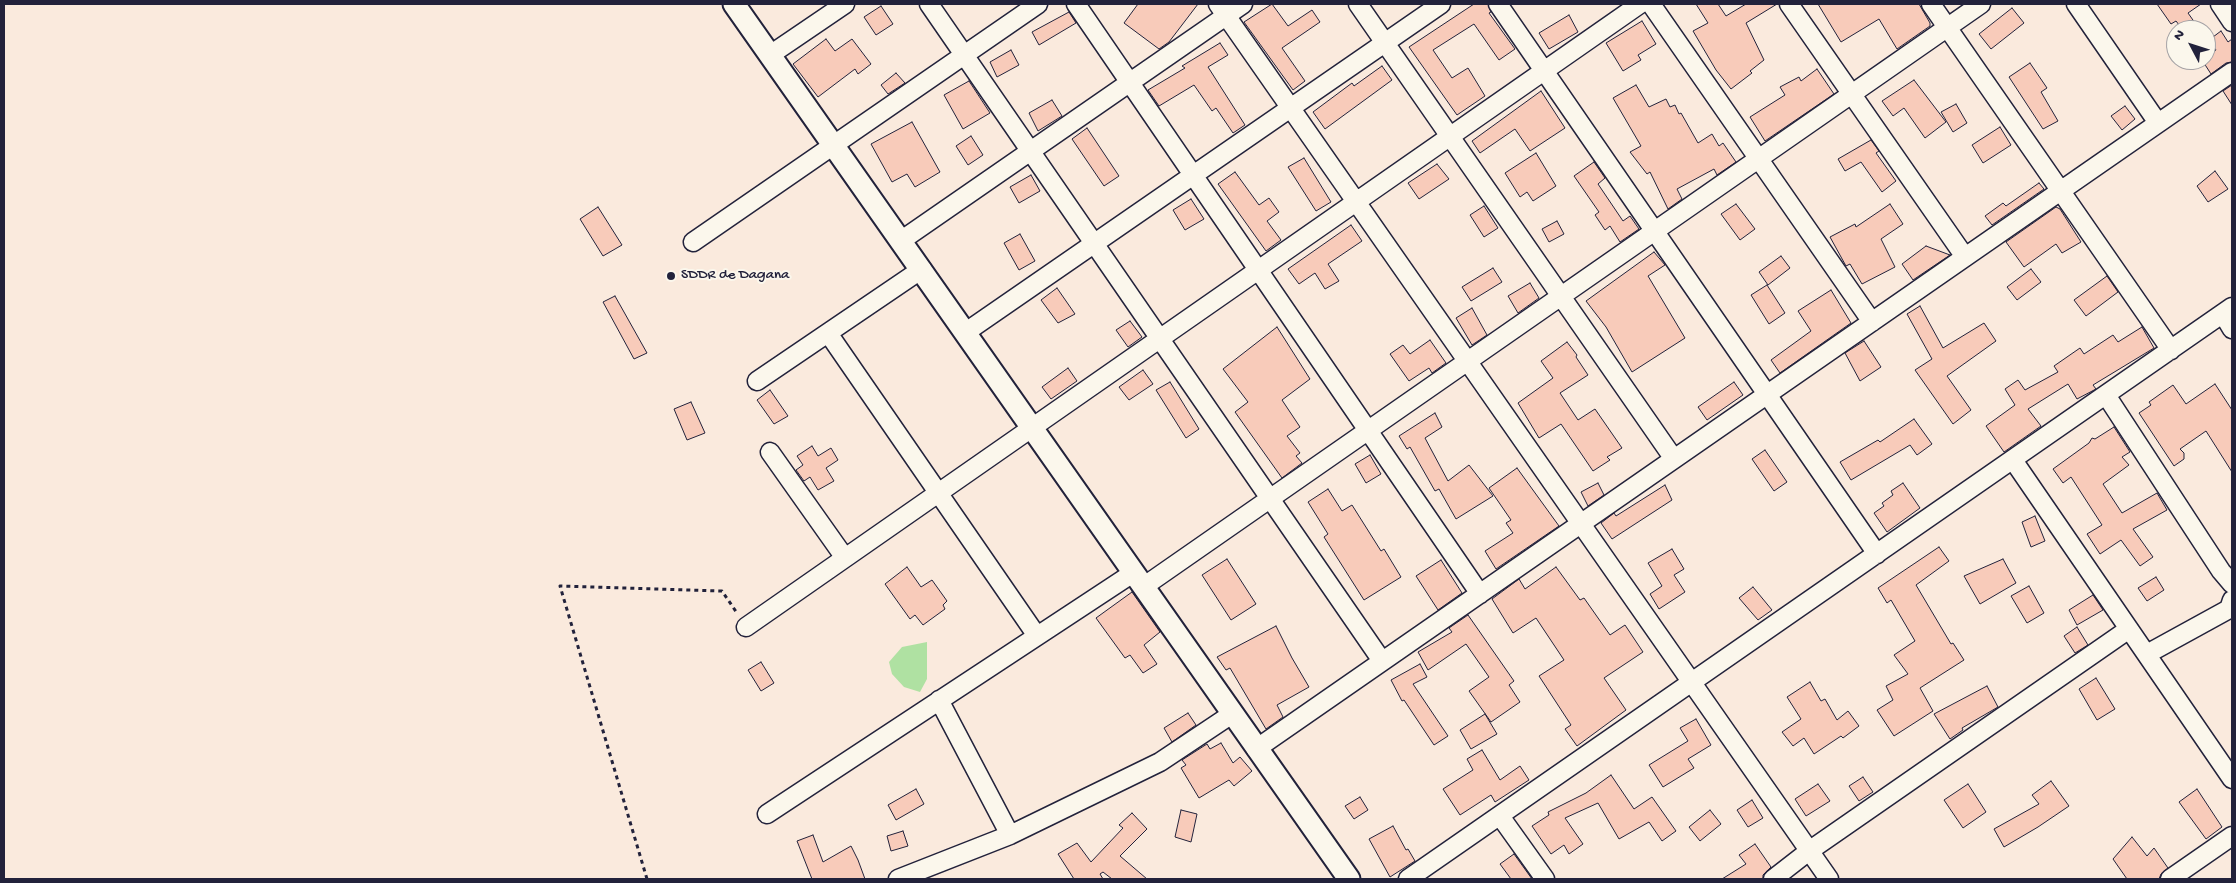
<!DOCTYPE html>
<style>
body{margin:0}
#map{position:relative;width:2236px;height:883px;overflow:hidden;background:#faeadd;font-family:"Gochi Hand",sans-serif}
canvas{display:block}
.frame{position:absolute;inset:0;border:5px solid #22223b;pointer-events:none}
.north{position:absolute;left:2166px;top:20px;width:50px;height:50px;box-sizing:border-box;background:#fbf7ec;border:1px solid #a4a2a5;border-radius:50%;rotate:310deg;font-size:14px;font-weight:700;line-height:20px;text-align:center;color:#22223b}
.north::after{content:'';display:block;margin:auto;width:18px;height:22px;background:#22223b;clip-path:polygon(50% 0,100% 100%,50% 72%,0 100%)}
</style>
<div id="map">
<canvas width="2236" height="883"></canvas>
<div class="frame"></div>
<div class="north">N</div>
</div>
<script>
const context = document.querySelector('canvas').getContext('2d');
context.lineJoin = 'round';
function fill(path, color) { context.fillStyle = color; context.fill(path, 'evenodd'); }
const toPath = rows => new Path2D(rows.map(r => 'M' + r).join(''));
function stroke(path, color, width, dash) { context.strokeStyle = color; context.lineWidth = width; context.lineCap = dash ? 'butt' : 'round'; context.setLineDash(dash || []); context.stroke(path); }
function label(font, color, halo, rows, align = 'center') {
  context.font = font + ' "Gochi Hand",sans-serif'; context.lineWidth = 4; context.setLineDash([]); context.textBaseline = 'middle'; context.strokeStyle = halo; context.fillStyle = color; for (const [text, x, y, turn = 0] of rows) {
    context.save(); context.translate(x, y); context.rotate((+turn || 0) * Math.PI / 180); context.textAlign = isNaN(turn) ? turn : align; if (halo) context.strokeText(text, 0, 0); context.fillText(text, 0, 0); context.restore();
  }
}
const green = toPath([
 [927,642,927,679,920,692,904,687,892,674,889,662,902,647]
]);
const building = toPath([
 [1138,4,1198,4,1169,42,1159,49,1124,23,1138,4],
 [1272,4,1288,26,1312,10,1320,22,1282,48,1305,81,1293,90,1244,22,1272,4],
 [1474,4,1488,4,1491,12,1489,13,1515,49,1499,60,1474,24,1433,50,1452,78,1468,68,1485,96,1457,115,1409,47,1474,4],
 [1696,4,1718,4,1726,16,1746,4,1777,4,1746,23,1764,60,1750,71,1752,73,1731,89,1716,70,1693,31,1708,23,1696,4],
 [1818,4,1919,4,1930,23,1930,26,1897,49,1879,19,1841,42,1818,4],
 [2157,4,2201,4,2188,13,2200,30,2183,30,2176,21,2171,24,2157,4],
 [881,6,893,24,876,35,864,17,881,6],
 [2012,8,2024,23,1991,49,1979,34,2012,8],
 [1069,12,1076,23,1039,45,1032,32,1069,12],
 [1569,15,1578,32,1549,49,1539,33,1569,15],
 [1642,21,1656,44,1638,55,1641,60,1623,71,1606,43,1642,21],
 [2221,31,2228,42,2232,39,2232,62,2226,63,2211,74,2202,60,2206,60,2206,57,2216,50,2209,40,2221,31],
 [826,39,835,51,852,39,871,64,858,74,855,69,818,97,793,64,826,39],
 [1220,43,1228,55,1208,67,1245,125,1233,133,1216,108,1212,111,1194,85,1159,106,1148,90,1185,68,1182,66,1220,43],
 [1011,50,1019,65,997,77,990,62,1011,50],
 [2030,63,2047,88,2041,92,2058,121,2043,129,2009,77,2030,63],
 [1382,66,1392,80,1325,129,1313,112,1352,83,1354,86,1382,66],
 [1817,69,1834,94,1765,141,1750,117,1785,95,1780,87,1799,77,1801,81,1817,69],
 [896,73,905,83,888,94,881,85,896,73],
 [1914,80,1946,122,1925,138,1904,108,1893,116,1882,101,1914,80],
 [969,81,990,113,963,129,944,95,969,81],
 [1636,85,1649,107,1666,99,1670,107,1675,105,1679,114,1681,113,1698,143,1712,134,1719,146,1723,143,1736,162,1717,175,1714,169,1677,189,1682,199,1668,209,1650,172,1647,174,1630,152,1641,146,1613,98,1636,85],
 [2232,85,2232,105,2223,91,2232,85],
 [1541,91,1565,128,1530,151,1515,129,1480,153,1472,141,1541,91],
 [1052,100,1062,116,1038,131,1029,113,1052,100],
 [1956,104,1967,123,1953,132,1941,112,1956,104],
 [2125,106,2135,119,2122,130,2111,116,2125,106],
 [912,122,940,172,915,187,907,174,892,182,871,144,912,122],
 [2000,127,2011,145,1983,163,1972,145,2000,127],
 [1087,128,1119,176,1104,186,1072,139,1087,128],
 [971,136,983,155,968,165,956,146,971,136],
 [1871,140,1879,151,1876,153,1896,181,1882,192,1861,162,1845,171,1838,159,1871,140],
 [1536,153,1556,186,1533,201,1527,192,1520,197,1505,173,1536,153],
 [1304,158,1331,202,1316,211,1288,167,1304,158],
 [1594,162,1605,178,1598,184,1623,221,1630,216,1639,229,1620,242,1610,226,1605,230,1595,215,1599,212,1574,176,1594,162],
 [1437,164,1449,179,1419,199,1408,183,1437,164],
 [2215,171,2228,189,2208,202,2197,186,2215,171],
 [1235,172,1259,205,1269,198,1279,212,1267,221,1281,240,1266,251,1218,184,1235,172],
 [1031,175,1040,191,1019,203,1010,187,1031,175],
 [2039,183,2044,189,1992,225,1985,216,2003,203,2006,206,2039,183],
 [1191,199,1204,219,1185,230,1173,210,1191,199],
 [1736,204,1755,229,1740,240,1721,214,1736,204],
 [1890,204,1903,224,1881,239,1895,267,1862,284,1850,264,1846,266,1830,237,1855,224,1856,227,1890,204],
 [1484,206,1498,228,1484,237,1470,215,1484,206],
 [598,207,622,245,603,256,580,219,598,207],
 [2056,207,2060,209,2081,242,2062,253,2056,244,2024,267,2006,242,2056,207],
 [1557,221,1564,234,1549,242,1542,229,1557,221],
 [1351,225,1362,241,1328,264,1339,281,1325,289,1315,273,1299,284,1288,269,1351,225],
 [1020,234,1035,261,1019,270,1004,243,1020,234],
 [1926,246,1950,255,1913,280,1902,264,1926,246],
 [1654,252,1665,265,1648,276,1685,338,1632,372,1606,327,1586,301,1654,252],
 [1781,256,1790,268,1768,285,1759,272,1781,256],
 [1493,268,1502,282,1471,301,1462,287,1493,268],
 [2031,269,2041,282,2017,300,2007,287,2031,269],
 [2107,276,2118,292,2086,316,2074,300,2107,276],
 [1530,283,1539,298,1518,313,1508,296,1530,283],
 [1767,285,1785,313,1769,324,1751,295,1767,285],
 [1057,288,1075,314,1058,323,1041,300,1057,288],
 [1831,290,1851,323,1780,373,1771,360,1811,331,1798,311,1831,290],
 [615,296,647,353,634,359,603,302,615,296],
 [1920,306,1943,348,1984,323,1996,341,1947,376,1971,410,1953,424,1915,370,1932,359,1907,314,1920,306],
 [1472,308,1487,335,1472,345,1456,318,1472,308],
 [1130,321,1142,337,1128,347,1116,330,1130,321],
 [1277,327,1310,379,1282,400,1300,427,1287,436,1300,453,1296,456,1302,463,1282,478,1235,412,1248,402,1223,369,1277,327],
 [2142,327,2154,348,2093,385,2096,389,2077,399,2068,384,2028,409,2041,426,2004,452,1986,426,2015,405,2005,389,2018,380,2025,390,2058,372,2054,366,2080,348,2084,354,2113,335,2118,342,2142,327],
 [1430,340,1446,363,1432,373,1429,368,1409,381,1390,354,1403,345,1410,354,1430,340],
 [1864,341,1881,367,1860,381,1845,353,1864,341],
 [1567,342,1577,355,1576,357,1588,375,1560,393,1578,420,1595,409,1622,448,1607,457,1610,460,1593,471,1561,424,1539,438,1518,403,1553,378,1541,361,1567,342],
 [1068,368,1077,381,1051,399,1042,387,1068,368],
 [1143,370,1153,384,1129,400,1119,387,1143,370],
 [1170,382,1199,429,1186,438,1156,390,1170,382],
 [1734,382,1743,395,1707,420,1698,407,1734,382],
 [2215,384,2232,410,2232,472,2206,431,2180,449,2184,453,2184,459,2174,466,2139,413,2151,405,2149,402,2173,385,2186,404,2215,384],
 [770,390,788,416,774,424,757,400,770,390],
 [691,402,705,433,687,440,674,409,691,402],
 [1435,413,1442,427,1425,438,1448,481,1469,465,1493,496,1456,519,1439,489,1435,491,1410,447,1407,449,1399,436,1435,413],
 [1914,419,1932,444,1917,455,1910,445,1851,480,1840,462,1878,440,1880,442,1914,419],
 [2114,427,2130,452,2122,457,2129,465,2103,484,2122,513,2157,493,2167,510,2133,529,2153,557,2140,566,2121,540,2100,554,2087,534,2102,525,2071,477,2063,483,2053,469,2089,443,2092,438,2095,439,2114,427],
 [812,446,818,456,831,448,838,460,826,468,834,481,818,490,810,477,804,481,796,470,803,465,797,456,812,446],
 [1765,450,1787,482,1774,491,1752,459,1765,450],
 [1370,455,1381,474,1366,483,1355,464,1370,455],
 [1517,468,1559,526,1496,569,1485,551,1513,533,1506,523,1511,520,1489,488,1517,468],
 [1598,483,1604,495,1588,506,1581,492,1598,483],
 [1903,483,1920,508,1887,532,1874,513,1884,506,1882,503,1893,495,1891,491,1903,483],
 [1665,485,1672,500,1612,539,1601,523,1614,513,1616,516,1665,485],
 [1328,489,1342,511,1352,505,1381,551,1384,549,1401,577,1364,600,1324,537,1328,534,1308,502,1328,489],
 [2035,516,2045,541,2031,547,2022,522,2035,516],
 [1939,547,1949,561,1916,585,1951,644,1953,643,1964,660,1920,688,1933,711,1894,736,1877,710,1893,700,1886,686,1908,674,1894,655,1915,641,1891,600,1887,603,1878,588,1939,547],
 [1672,549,1684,569,1674,575,1685,592,1659,609,1650,594,1662,586,1648,563,1672,549],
 [1227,559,1256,604,1231,620,1202,575,1227,559],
 [2003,559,2016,583,1980,604,1964,576,2003,559],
 [1441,560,1462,593,1438,610,1416,576,1441,560],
 [907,567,921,587,932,580,947,601,943,605,945,609,923,625,915,615,910,619,885,584,907,567],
 [1556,567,1580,600,1584,598,1610,635,1625,625,1643,652,1604,678,1626,710,1577,746,1565,729,1571,725,1539,676,1564,660,1536,618,1513,633,1492,599,1519,579,1525,589,1556,567],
 [2156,577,2164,590,2147,601,2138,588,2156,577],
 [2029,586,2044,613,2027,623,2011,596,2029,586],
 [1753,587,1772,610,1758,620,1739,598,1753,587],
 [1132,592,1160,632,1144,645,1157,664,1143,673,1130,655,1125,658,1096,618,1132,592],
 [2093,595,2103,610,2077,625,2069,610,2093,595],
 [1468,615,1514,681,1509,685,1520,702,1491,722,1469,691,1489,677,1466,644,1428,670,1418,652,1452,632,1449,628,1468,615],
 [1276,626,1292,658,1309,687,1277,705,1283,717,1266,729,1230,668,1226,670,1217,657,1276,626],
 [2077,627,2088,645,2075,653,2064,636,2077,627],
 [761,662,774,683,761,691,748,670,761,662],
 [1420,664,1427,677,1413,684,1448,736,1434,745,1404,700,1402,701,1391,680,1420,664],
 [2096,678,2115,709,2097,720,2079,689,2096,678],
 [1810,682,1821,701,1825,699,1837,720,1848,711,1859,726,1843,738,1841,736,1814,754,1804,738,1793,746,1782,732,1801,719,1787,697,1810,682],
 [1987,686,1998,707,1962,728,1963,730,1950,739,1934,714,1987,686],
 [1188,713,1196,725,1172,742,1164,728,1188,713],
 [1485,714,1497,734,1471,749,1460,730,1485,714],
 [1696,719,1711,745,1688,759,1694,768,1663,787,1649,765,1688,741,1680,728,1696,719],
 [1221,743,1233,763,1240,757,1252,771,1234,786,1229,780,1199,798,1181,768,1186,765,1182,760,1207,744,1210,749,1221,743],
 [1482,750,1500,780,1520,766,1529,780,1495,802,1491,795,1460,815,1443,789,1473,770,1467,759,1482,750],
 [1611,775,1634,809,1652,797,1676,831,1662,841,1649,822,1619,839,1598,803,1565,818,1583,844,1569,854,1564,845,1551,854,1532,826,1549,815,1548,812,1586,793,1611,775],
 [1863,777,1873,792,1859,801,1849,786,1863,777],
 [2051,781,2069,806,2038,827,2004,847,1994,829,2039,804,2032,795,2051,781],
 [1818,784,1830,801,1806,816,1795,799,1818,784],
 [1968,784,1986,812,1963,828,1944,800,1968,784],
 [916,789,924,804,896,820,888,805,916,789],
 [2197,789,2222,827,2206,839,2179,802,2197,789],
 [1360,797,1368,810,1354,819,1345,806,1360,797],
 [1752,800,1763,818,1748,827,1737,810,1752,800],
 [1181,810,1197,814,1191,842,1175,837,1181,810],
 [1710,810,1721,824,1700,841,1689,827,1710,810],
 [1132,813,1147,829,1120,856,1147,879,1112,879,1103,872,1100,874,1103,879,1074,879,1058,854,1077,843,1091,862,1123,828,1119,825,1132,813],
 [1393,826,1406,850,1408,849,1415,861,1390,877,1369,839,1393,826],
 [903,831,908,846,891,851,887,836,903,831],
 [813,835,823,862,851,846,858,860,865,879,812,879,797,841,813,835],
 [2132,837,2147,856,2154,848,2168,868,2161,874,2159,879,2127,879,2113,859,2132,837],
 [1755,844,1771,867,1763,875,1763,879,1722,879,1746,864,1739,855,1755,844],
 [1514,854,1532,879,1511,879,1500,864,1514,854]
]);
const path = toPath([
 [647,879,560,586,722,591,737,613]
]);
const minor = toPath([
 [929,4,1382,661],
 [1076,4,1480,594],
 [1218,4,1829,879],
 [1358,4,1674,459],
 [1498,4,1877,554],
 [1651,4,1872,322],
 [1789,4,1965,257],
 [1931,4,2171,350],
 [2076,4,2158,123],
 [2220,4,2232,22],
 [770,55,845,4],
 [902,240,1243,4],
 [693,242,1038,4],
 [2223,314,2232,329],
 [966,332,1441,4],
 [828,333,1037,636],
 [757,381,922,269],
 [2106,395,2221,571,2232,584],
 [770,452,845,558],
 [2013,460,2232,779],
 [1143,587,1981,4],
 [746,627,1640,4],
 [2147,654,2229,609,2232,600],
 [939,700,1010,835],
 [1256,749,2232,72],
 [767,814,1133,573],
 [1500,816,1545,879],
 [898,879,1010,835,1160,762,1232,714],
 [1408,879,2232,307],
 [1773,879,1809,851,2129,629],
 [2170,879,2232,836]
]);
const tertiary = toPath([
 [734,4,1349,879]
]);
const markers = [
 [671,276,5,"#22223b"]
];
const poiNames = [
 ["SDDR de Dagana",681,276]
];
fill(green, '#afe1a2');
fill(building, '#f8cbba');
stroke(building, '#22223b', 1);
stroke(minor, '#22223b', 21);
stroke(tertiary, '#22223b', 25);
stroke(path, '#22223b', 3, [4, 4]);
stroke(minor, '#fbf7ec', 18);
stroke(tertiary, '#fbf7ec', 21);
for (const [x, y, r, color] of markers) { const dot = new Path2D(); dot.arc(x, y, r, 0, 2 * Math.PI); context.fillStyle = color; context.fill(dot); stroke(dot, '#fbf7ec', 2); }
label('15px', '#22223b', '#fbf7ec', poiNames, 'left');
</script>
